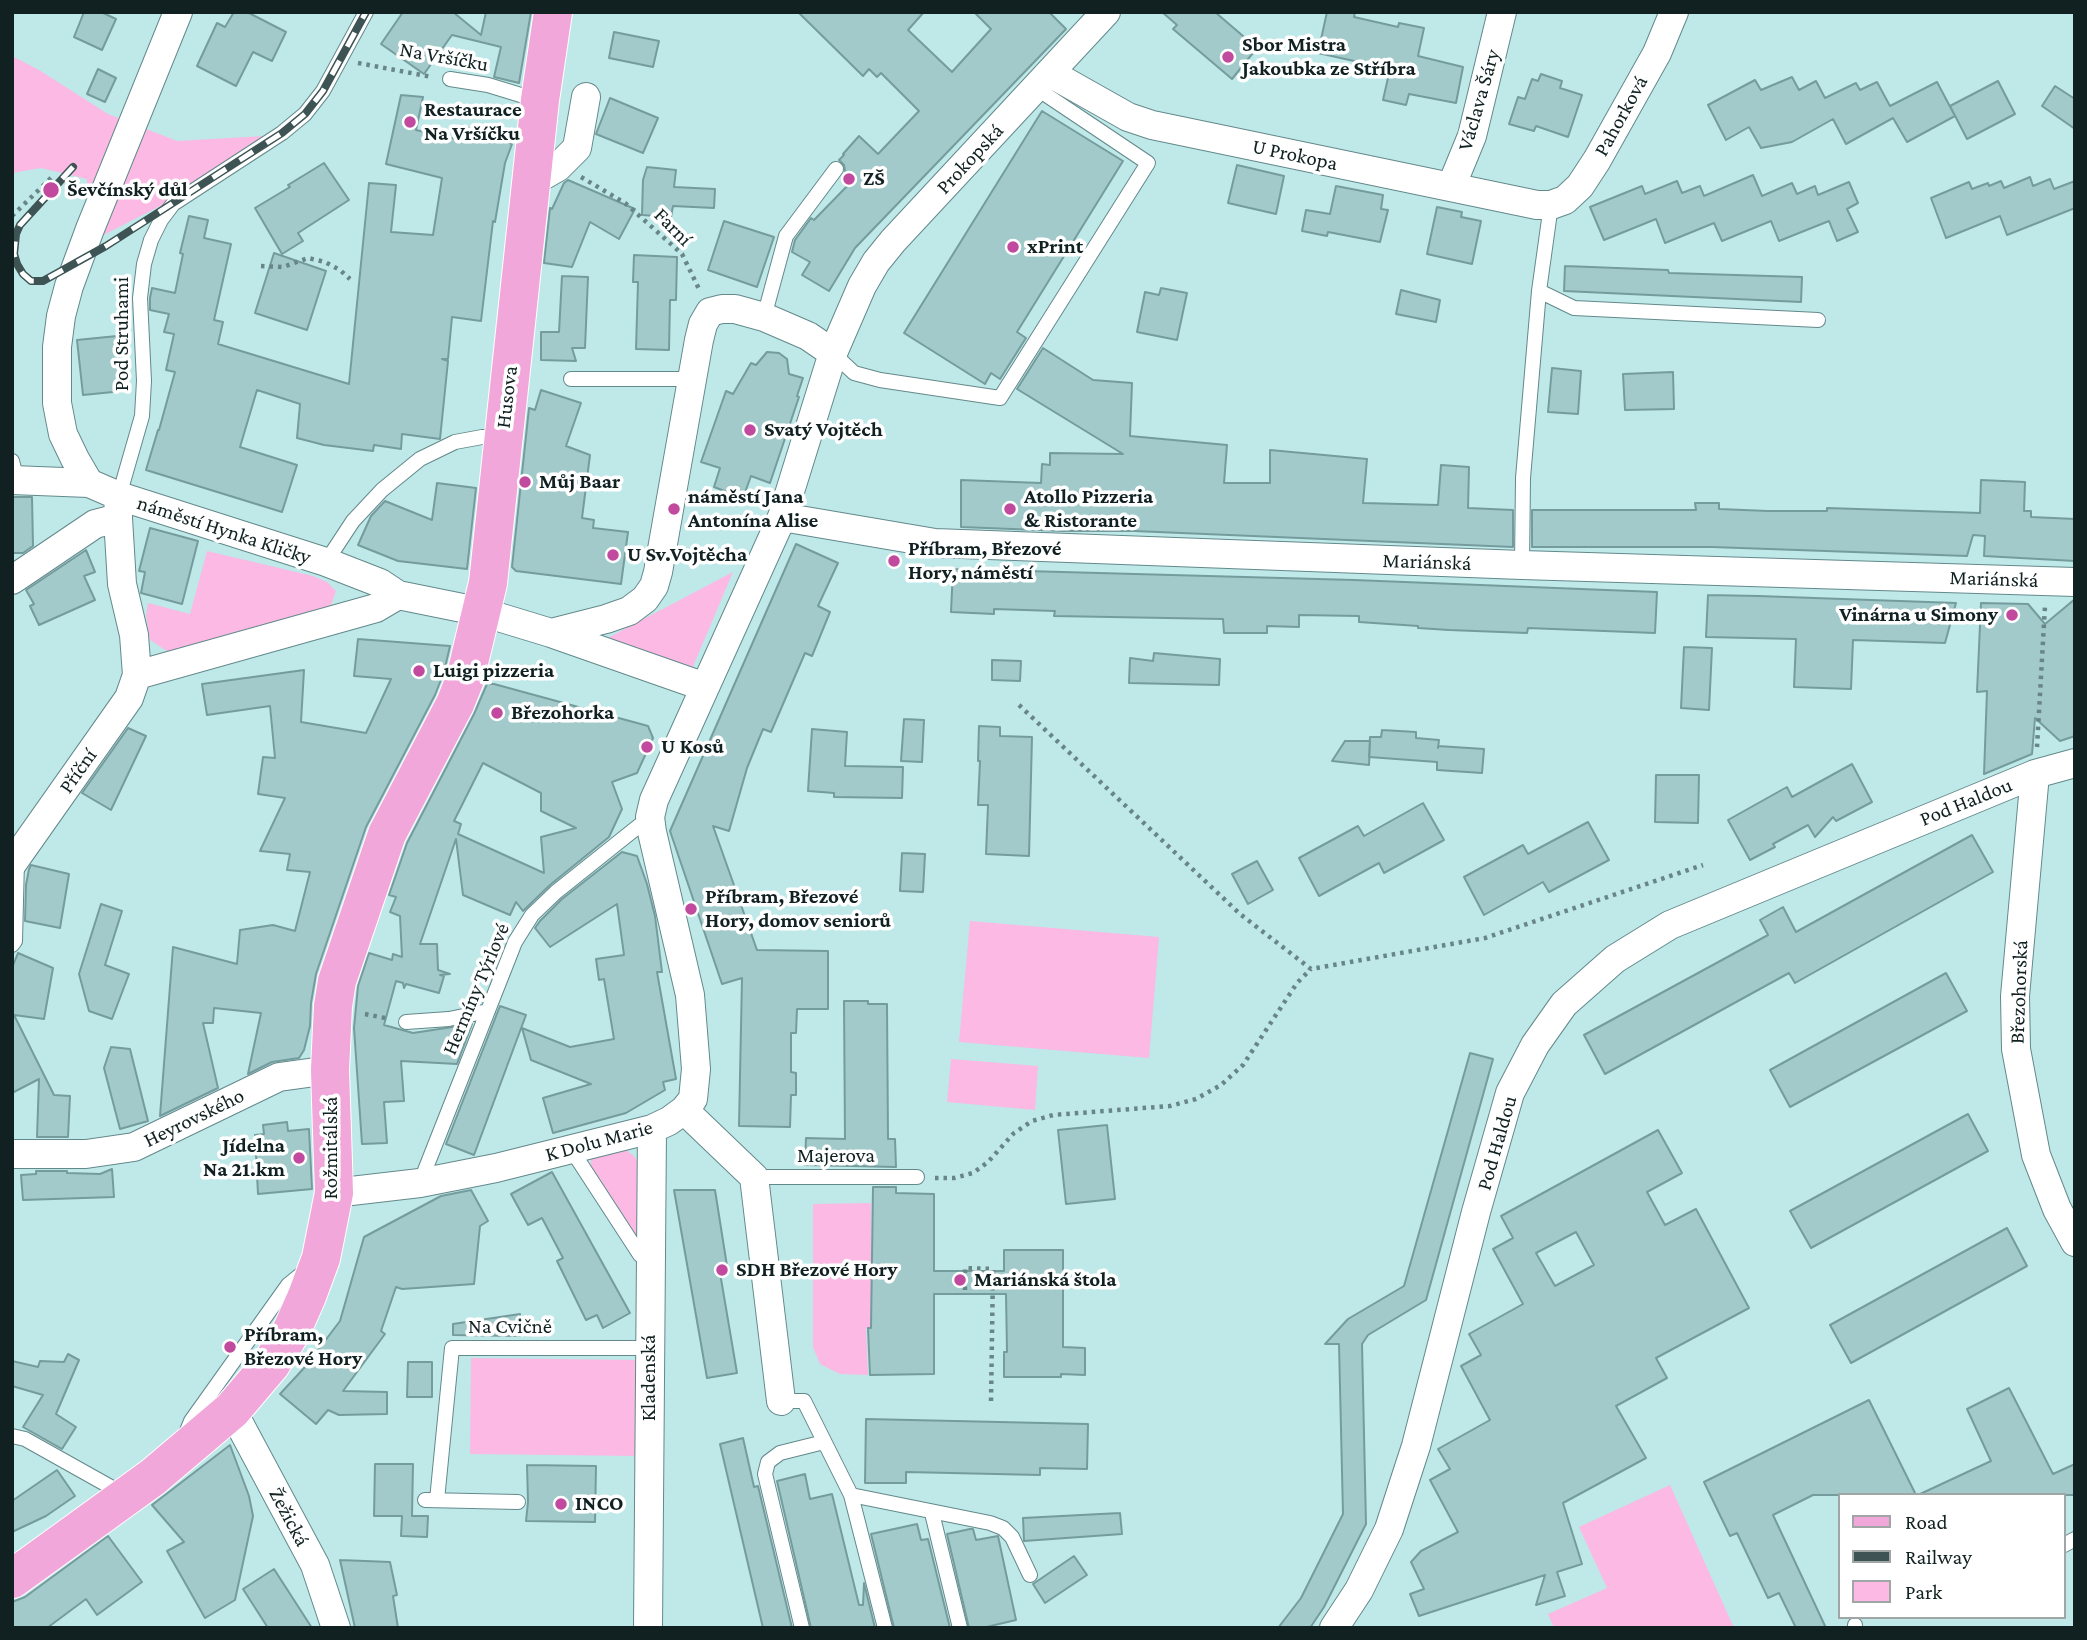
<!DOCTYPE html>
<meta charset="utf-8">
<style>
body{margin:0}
#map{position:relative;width:2087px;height:1640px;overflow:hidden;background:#bfe8e9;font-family:"Crimson Pro",serif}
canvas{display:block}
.frame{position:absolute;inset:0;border:14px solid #112121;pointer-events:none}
.legend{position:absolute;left:1838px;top:1493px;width:228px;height:126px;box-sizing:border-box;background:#fff;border:2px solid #a0a6a6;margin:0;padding:9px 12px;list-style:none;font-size:21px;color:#112121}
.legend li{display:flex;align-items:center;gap:14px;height:35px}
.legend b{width:35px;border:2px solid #a0a6a6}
</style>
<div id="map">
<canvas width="2087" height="1640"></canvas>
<div class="frame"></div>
<ul class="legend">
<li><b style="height:9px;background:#f1a7da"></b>Road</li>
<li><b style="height:9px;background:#3d5354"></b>Railway</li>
<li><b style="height:19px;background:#fbb9e3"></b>Park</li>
</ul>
</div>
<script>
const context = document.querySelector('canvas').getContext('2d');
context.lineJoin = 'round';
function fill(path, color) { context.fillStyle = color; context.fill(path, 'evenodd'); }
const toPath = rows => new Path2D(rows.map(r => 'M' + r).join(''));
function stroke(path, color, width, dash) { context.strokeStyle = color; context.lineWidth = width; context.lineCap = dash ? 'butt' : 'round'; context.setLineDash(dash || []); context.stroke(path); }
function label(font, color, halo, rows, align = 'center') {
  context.font = font + ' "Crimson Pro",serif'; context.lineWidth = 7; context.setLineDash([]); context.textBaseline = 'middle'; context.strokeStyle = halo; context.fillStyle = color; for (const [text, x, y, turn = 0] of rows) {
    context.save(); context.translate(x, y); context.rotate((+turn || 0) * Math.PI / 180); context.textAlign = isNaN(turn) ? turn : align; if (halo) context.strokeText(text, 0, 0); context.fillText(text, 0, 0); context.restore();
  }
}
const green = toPath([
 [12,56,39,70,108,114,177,141,265,136,166,203,88,243,87,179,41,168,12,173],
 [207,551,313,576,327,582,336,591,330,608,190,652,167,651,150,640,146,616,148,603,190,614],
 [733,572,691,671,600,642],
 [970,921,1159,937,1149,1058,959,1042],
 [951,1059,1038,1066,1035,1110,947,1102],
 [625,1149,635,1157,640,1167,640,1237,635,1237,591,1168,591,1156],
 [871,1203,871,1327,866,1328,868,1375,840,1374,820,1364,813,1347,813,1204],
 [471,1358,638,1360,637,1456,470,1454],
 [1670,1485,1734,1628,1554,1628,1548,1614,1607,1588,1579,1527]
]);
const building = toPath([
 [84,12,101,12,116,19,102,50,74,37,84,12],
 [234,12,247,12,286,32,272,61,253,52,236,86,197,66,217,23,225,27,234,12],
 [403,12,453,12,481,35,486,12,531,12,519,83,494,77,501,47,452,35,424,74,381,44,403,12],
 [798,12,924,12,908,30,952,72,991,29,974,12,1049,12,1066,29,855,248,829,291,802,275,810,262,792,252,795,240,811,218,814,220,854,179,845,171,844,165,839,160,844,155,843,154,859,136,878,154,919,111,881,73,877,77,869,69,863,76,798,12],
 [1162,12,1215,12,1257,48,1232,79,1173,29,1177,25,1162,12],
 [1327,12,1355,12,1354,17,1398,27,1399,23,1424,28,1418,56,1463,67,1456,103,1409,94,1406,105,1383,100,1390,69,1318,53,1327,12],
 [614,32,659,41,653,67,609,58,614,32],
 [98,69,116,78,105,102,87,94,98,69],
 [1541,74,1562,81,1560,88,1582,95,1568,137,1536,126,1534,131,1509,124,1518,97,1525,99,1532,79,1538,81,1541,74],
 [1792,77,1799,90,1816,81,1825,98,1856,83,1860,90,1877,82,1890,106,1937,82,1955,116,1907,142,1893,118,1846,144,1833,119,1792,142,1761,148,1749,127,1726,140,1708,105,1755,80,1761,90,1792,77],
 [1998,81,2015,114,1967,139,1950,106,1998,81],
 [2055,86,2075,99,2075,129,2042,106,2055,86],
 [401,95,423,97,416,130,456,139,461,125,512,144,505,163,495,222,493,221,481,321,452,317,448,359,442,359,448,361,440,439,402,434,401,449,374,445,373,451,324,445,297,438,300,404,257,390,240,447,297,465,282,512,146,470,158,430,159,430,175,372,166,370,174,334,164,332,169,314,150,310,150,298,152,288,175,293,183,254,180,253,189,216,208,220,204,238,231,244,214,320,223,322,218,344,349,384,369,183,396,185,391,232,433,235,442,178,386,164,401,95],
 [610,98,658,118,643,153,596,134,610,98],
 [1042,111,1123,161,1017,332,1026,338,1000,379,991,373,985,384,904,333,1042,111],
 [324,163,349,200,298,233,303,241,282,254,255,208,290,187,288,185,324,163],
 [1237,165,1284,176,1276,214,1228,203,1237,165],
 [647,167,676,170,674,187,715,189,714,208,673,206,671,217,642,215,643,180,647,167],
 [1753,175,1762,196,1792,183,1797,194,1815,186,1818,195,1849,182,1858,203,1847,209,1858,232,1837,241,1829,221,1779,241,1771,221,1722,241,1714,223,1665,243,1656,219,1604,240,1590,207,1642,186,1645,194,1677,181,1682,193,1700,186,1704,196,1753,175],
 [2030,177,2033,186,2050,179,2054,189,2075,181,2075,208,2007,235,2000,216,1946,238,1931,198,1969,182,1972,189,1988,183,1989,186,2001,181,2004,188,2030,177],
 [568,180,635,209,619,239,590,222,572,267,544,263,550,208,552,209,564,183,568,180],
 [1336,186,1383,195,1381,209,1388,210,1380,242,1328,232,1327,236,1302,231,1306,210,1330,214,1336,186],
 [1437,207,1462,212,1461,217,1481,221,1472,264,1427,254,1437,207],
 [724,221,774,237,757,287,708,270,724,221],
 [274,253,326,271,307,330,255,313,274,253],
 [634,255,677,257,676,300,670,300,669,350,636,349,638,282,633,282,634,255],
 [1565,266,1668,270,1669,273,1802,277,1801,302,1564,291,1565,266],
 [562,276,588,277,585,348,572,348,576,361,541,360,541,332,559,332,562,276],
 [1161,288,1187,293,1177,340,1137,332,1145,292,1159,295,1161,288],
 [1401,290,1440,300,1436,322,1396,314,1401,290],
 [117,336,123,391,83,395,77,340,117,336],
 [1043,348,1093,380,1132,383,1130,436,1227,445,1224,483,1270,483,1270,450,1367,459,1363,503,1438,505,1441,465,1469,467,1468,508,1513,510,1513,547,1134,531,1063,531,961,527,961,480,1041,483,1042,464,1050,465,1050,453,1123,454,1017,389,1043,348],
 [767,352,779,353,787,359,789,374,803,378,797,396,799,397,770,483,751,476,743,498,714,487,720,468,701,462,726,391,733,394,751,363,756,365,767,352],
 [1552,368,1581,371,1578,414,1548,412,1552,368],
 [1673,372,1674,409,1625,410,1623,374,1673,372],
 [541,390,581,403,566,446,590,455,582,518,594,520,593,528,628,532,621,584,516,571,512,567,529,408,535,410,541,390],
 [1981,480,2025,482,2024,511,2031,511,2031,517,2075,519,2075,561,1984,556,1985,536,1973,535,1967,556,1712,547,1532,547,1532,510,1696,510,1695,503,1719,503,1719,509,1768,511,1827,511,1827,508,1980,513,1981,480],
 [437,483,476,488,467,569,398,561,358,545,371,516,385,501,432,520,437,483],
 [12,497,32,497,33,546,23,553,12,553,12,497],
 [150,528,198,541,182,604,141,593,145,572,139,571,150,528],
 [796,544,838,563,818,606,830,612,812,656,805,653,771,732,763,729,747,768,729,831,713,826,757,950,828,951,828,1009,797,1009,796,1033,791,1033,791,1072,796,1073,796,1095,791,1095,790,1127,739,1126,742,978,722,984,670,831,796,544],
 [86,550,95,572,84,576,95,600,39,625,30,606,34,604,26,590,86,550],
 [953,569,1354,580,1657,592,1655,633,1528,628,1527,633,1449,630,1418,628,1418,626,1359,622,1359,616,1299,615,1299,627,1267,626,1267,633,1224,633,1223,619,1054,616,1055,611,994,609,994,614,951,612,953,569],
 [1708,595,1758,596,1956,603,1945,643,1853,640,1851,689,1794,687,1796,639,1706,637,1708,595],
 [2075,599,2075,736,2060,741,2035,718,2032,754,1984,774,1987,691,1977,692,1981,603,2028,604,2045,624,2075,599],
 [358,639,450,646,444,672,435,695,366,827,316,974,311,1003,310,1026,304,1050,299,1058,272,1062,248,1074,261,1013,214,1008,213,1023,203,1023,218,1088,160,1116,173,947,237,964,240,930,273,925,295,931,310,872,287,870,290,854,260,851,285,798,258,794,263,757,275,758,270,706,207,715,202,684,304,670,301,722,366,733,391,679,354,676,358,639],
 [1684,647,1712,648,1709,710,1681,708,1684,647],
 [1154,653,1220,659,1219,685,1129,683,1130,658,1153,661,1154,653],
 [992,660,1021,661,1020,681,992,680,992,660],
 [487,684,494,684,648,726,653,738,637,773,612,782,622,809,609,837,550,885,523,911,516,902,510,915,463,895,456,839,420,944,437,944,438,970,450,974,440,975,444,976,439,993,406,984,404,988,403,983,396,981,384,1025,413,1033,472,1024,457,1064,401,1061,404,1101,384,1102,387,1143,362,1144,354,1028,358,986,369,953,392,960,393,954,402,957,400,916,390,912,396,897,389,895,407,843,474,714,487,684],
 [483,763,541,793,541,811,576,828,541,837,544,873,458,834,461,824,454,821,483,763],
 [904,719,924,720,922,762,901,761,904,719],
 [979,726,1000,727,1000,736,1032,737,1029,856,986,854,988,805,978,805,980,761,978,761,979,726],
 [128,728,146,736,111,810,82,793,128,728],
 [812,729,847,732,845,766,903,767,902,798,834,797,834,793,808,791,812,729],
 [1382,730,1416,732,1416,738,1439,740,1438,748,1438,746,1484,749,1482,773,1437,770,1437,762,1369,757,1370,737,1381,737,1382,730],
 [1345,741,1370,741,1369,765,1332,761,1345,741],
 [1852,764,1872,802,1836,821,1833,817,1815,837,1808,825,1773,844,1775,847,1750,860,1728,820,1787,787,1792,797,1852,764],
 [1656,775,1699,775,1698,823,1655,822,1656,775],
 [1423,803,1444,840,1384,873,1379,863,1319,896,1299,858,1358,826,1364,836,1423,803],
 [1588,822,1609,860,1549,892,1543,882,1484,915,1464,877,1523,845,1528,854,1588,822],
 [1972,835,1993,872,1795,983,1789,973,1605,1074,1584,1035,1768,935,1760,920,1783,907,1796,932,1972,835],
 [622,852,637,856,647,884,655,916,662,972,657,972,676,1079,663,1082,665,1090,626,1113,553,1133,543,1098,591,1084,531,1060,522,1028,570,1047,614,1039,604,979,599,980,596,959,624,955,617,904,550,947,535,928,540,921,562,899,622,852],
 [902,853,925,854,923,892,900,891,902,853],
 [1257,861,1273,890,1248,904,1232,874,1257,861],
 [31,865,69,874,60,928,25,921,26,885,29,869,31,865],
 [101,904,122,911,105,965,129,974,112,1019,89,1011,79,974,101,904],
 [18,953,53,968,44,1019,14,1015,54,1095,70,1096,68,1137,37,1137,39,1079,12,1093,12,968,18,953],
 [1946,973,1967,1011,1790,1107,1770,1070,1946,973],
 [844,1001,868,1001,868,1004,887,1004,888,1139,895,1139,896,1167,805,1165,806,1138,845,1139,844,1001],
 [500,1006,526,1015,474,1155,446,1144,500,1006],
 [111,1047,130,1049,148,1121,120,1129,104,1068,111,1047],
 [1470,1053,1493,1059,1426,1300,1368,1335,1362,1344,1366,1524,1324,1607,1310,1628,1278,1628,1301,1598,1343,1514,1339,1344,1325,1344,1348,1319,1404,1286,1470,1053],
 [1968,1114,1988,1151,1811,1248,1790,1211,1968,1114],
 [287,1122,288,1131,309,1129,312,1189,258,1194,255,1135,264,1134,263,1125,287,1122],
 [1107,1125,1115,1199,1066,1204,1058,1130,1107,1125],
 [1658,1130,1682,1173,1647,1192,1665,1225,1696,1209,1749,1308,1656,1358,1667,1378,1616,1406,1646,1458,1563,1503,1582,1564,1557,1572,1565,1596,1536,1605,1545,1575,1419,1616,1410,1594,1424,1589,1411,1562,1421,1551,1458,1532,1430,1480,1450,1469,1438,1449,1490,1420,1461,1366,1481,1355,1469,1334,1523,1304,1493,1249,1513,1238,1501,1216,1658,1130],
 [1576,1232,1594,1265,1555,1286,1536,1253,1576,1232],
 [112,1169,114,1197,23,1200,21,1175,36,1174,36,1171,67,1171,67,1173,100,1174,112,1169],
 [552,1172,630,1313,603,1328,597,1315,586,1320,557,1261,563,1258,542,1218,528,1225,511,1194,552,1172],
 [873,1187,896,1187,896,1193,934,1194,934,1271,1004,1271,1004,1250,1063,1250,1063,1347,1085,1348,1085,1375,1061,1374,1061,1377,1004,1377,1004,1352,1007,1352,1006,1294,934,1294,934,1374,870,1375,868,1328,871,1328,873,1187],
 [471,1190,488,1221,480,1226,474,1284,402,1289,396,1287,381,1331,385,1334,343,1391,387,1392,387,1414,339,1415,328,1410,316,1424,280,1394,305,1367,340,1321,364,1237,441,1196,471,1190],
 [674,1190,715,1190,727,1266,719,1267,737,1373,707,1378,674,1190],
 [2007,1228,2027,1266,1851,1363,1830,1325,2007,1228],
 [520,1314,520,1336,453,1335,453,1324,520,1314],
 [68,1354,79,1360,56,1414,76,1427,62,1449,23,1427,43,1395,12,1386,12,1361,38,1367,40,1361,64,1362,68,1354],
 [408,1362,432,1362,432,1397,407,1397,408,1362],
 [2009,1388,2053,1474,2075,1464,2075,1495,1918,1495,1991,1461,1967,1409,2009,1388],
 [1869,1400,1916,1495,1813,1495,1773,1515,1826,1628,1796,1628,1779,1593,1768,1598,1737,1533,1730,1536,1704,1482,1869,1400],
 [866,1419,1088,1424,1087,1469,1040,1468,1040,1475,906,1472,906,1483,865,1483,866,1419],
 [743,1438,754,1487,758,1486,792,1628,763,1628,720,1444,743,1438],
 [230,1445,249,1496,253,1516,235,1600,205,1618,167,1551,184,1542,152,1505,230,1445],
 [375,1464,413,1464,412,1516,428,1516,427,1537,401,1536,402,1516,374,1516,375,1464],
 [527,1465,596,1466,595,1522,526,1521,528,1502,527,1465],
 [57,1470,75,1496,46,1516,12,1532,12,1501,57,1470],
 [805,1474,810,1499,832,1494,859,1605,863,1605,864,1583,875,1628,811,1628,777,1481,805,1474],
 [1120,1513,1122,1534,1024,1541,1023,1518,1120,1513],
 [917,1524,921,1540,928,1539,950,1628,894,1628,871,1534,917,1524],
 [970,1529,973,1529,976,1540,998,1536,1016,1620,982,1628,969,1628,947,1534,970,1529],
 [108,1536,142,1582,97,1615,86,1599,47,1628,12,1628,12,1602,25,1597,108,1536],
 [1074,1556,1087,1575,1045,1603,1033,1584,1074,1556],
 [340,1560,390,1562,397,1595,393,1596,398,1628,355,1628,340,1560],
 [274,1569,312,1628,268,1628,243,1589,274,1569]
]);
const path = toPath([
 [358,63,432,77],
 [581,177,625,203,682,254,699,289],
 [12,216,52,177],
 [261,266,283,267,308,258,325,262,340,270,350,279],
 [1019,705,1240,914,1311,969,1485,938,1703,865],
 [2037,747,2045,606],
 [365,1014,390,1019],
 [935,1178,954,1178,973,1173,988,1162,1014,1133,1032,1121,1053,1115,1170,1106,1196,1099,1221,1085,1243,1065,1297,983,1311,969],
 [965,1290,965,1268,993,1269,991,1402]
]);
const lane = toPath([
 [450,79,488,85,537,100],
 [1539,291,1574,308,1818,320],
 [764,317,786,236,836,169],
 [833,353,854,373,880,380,1000,398,1148,163,1036,88],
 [571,379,692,379],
 [12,461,17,480],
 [119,496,142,416,144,381,140,298,144,264,151,240,161,220,173,204,282,133,305,114,323,91,366,12],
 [326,562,353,521,382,490,420,459,455,442,482,437,501,437],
 [1522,565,1523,478,1539,291,1551,205],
 [12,945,15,941,17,860],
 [406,1022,449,1019,488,1011],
 [571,1149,640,1255,650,1259],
 [754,1177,917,1177],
 [420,1183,515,942,532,915,556,892,650,817],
 [781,1401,804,1401,851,1495,990,1523,1003,1528,1012,1537,1030,1575],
 [12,1436,25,1439,125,1495],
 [185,1436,191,1421,288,1285,304,1272],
 [851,1495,885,1628],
 [425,1500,518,1502],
 [437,1500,452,1348,650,1348],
 [932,1513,960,1628],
 [2064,1545,2075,1539],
 [1855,1625,1855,1628],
 [802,1628,765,1474,768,1462,780,1453,824,1442]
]);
const street = toPath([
 [1050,73,1128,117,1152,125,1537,205,1551,205,1565,200,1580,186,1597,160,1657,53,1674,12],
 [532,182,558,167,577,148,586,97],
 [1451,187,1472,136,1502,12],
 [12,480,89,483,119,496,326,562,380,583,398,595,482,612,551,633,705,687],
 [89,483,75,459,63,434,57,403,57,347,61,316,69,286,90,229,178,12],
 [782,517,935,543,1522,565,2075,582],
 [12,580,95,524,118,518],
 [551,633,606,619,629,611,645,599,654,586,658,572,699,340,703,324,710,312,722,309,735,309,764,317,808,336,833,353],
 [137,675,376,608,398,595],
 [2035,774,2015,996,2016,1049,2036,1155,2057,1209,2075,1242],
 [12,864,129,698,137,675,134,635,122,584,118,518,119,496],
 [684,1110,754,1177,781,1401],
 [12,1154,86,1154,134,1147,279,1077,330,1070],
 [334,1193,420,1183,496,1168,652,1129,669,1121,684,1110,693,1099,696,1069,690,995,652,832,650,817,654,800,782,517,833,353,862,286,876,262,893,241,1106,12],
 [232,1410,315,1565,336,1628],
 [648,1628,652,1129],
 [1334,1628,1359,1590,1389,1529,1416,1446,1476,1212,1510,1093,1535,1045,1564,1004,1615,959,1670,925,2035,774,2075,763]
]);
const primary = toPath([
 [12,1579,153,1477,232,1410,271,1364,292,1330,307,1296,321,1258,334,1193,330,1070,333,1006,337,981,387,834,455,704,465,679,488,583,540,100,553,12]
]);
const rail = toPath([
 [73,167,20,225,16,234,14,254,17,264,23,274,31,281,43,281,106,246,282,133,305,114,323,91,366,12]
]);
const markers = [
 [1228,57,7,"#c1499e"],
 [410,122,7,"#c1499e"],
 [849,179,7,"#c1499e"],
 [51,190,9,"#c1499e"],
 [1013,247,7,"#c1499e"],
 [750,430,7,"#c1499e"],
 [525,482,7,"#c1499e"],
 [674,509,7,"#c1499e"],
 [1010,509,7,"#c1499e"],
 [613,555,7,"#c1499e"],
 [894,561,7,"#c1499e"],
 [2012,615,7,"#c1499e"],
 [419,671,7,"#c1499e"],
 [497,713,7,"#c1499e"],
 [647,747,7,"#c1499e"],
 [691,909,7,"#c1499e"],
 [299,1158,7,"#c1499e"],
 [722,1270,7,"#c1499e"],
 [960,1280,7,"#c1499e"],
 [230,1347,7,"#c1499e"],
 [561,1504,7,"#c1499e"]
];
const poiNames = [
 ["Sbor Mistra",1242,45],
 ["Jakoubka ze Stříbra",1242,69],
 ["Restaurace",424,110],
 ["Na Vršíčku",424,134],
 ["ZŠ",863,179],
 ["Ševčínský důl",67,190],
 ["xPrint",1027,247],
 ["Svatý Vojtěch",764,430],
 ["Můj Baar",539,482],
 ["náměstí Jana",688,497],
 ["Antonína Alise",688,521],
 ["Atollo Pizzeria",1024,497],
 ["& Ristorante",1024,521],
 ["Příbram, Březové",908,549],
 ["Hory, náměstí",908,573],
 ["U Sv.Vojtěcha",627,555],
 ["Vinárna u Simony",1998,615,"right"],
 ["Luigi pizzeria",433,671],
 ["Březohorka",511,713],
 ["U Kosů",661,747],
 ["Příbram, Březové",705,897],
 ["Hory, domov seniorů",705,921],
 ["Jídelna",285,1146,"right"],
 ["Na 21.km",285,1170,"right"],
 ["SDH Březové Hory",736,1270],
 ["Mariánská štola",974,1280],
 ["Příbram,",244,1335],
 ["Březové Hory",244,1359],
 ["INCO",575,1504]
];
const streetNames = [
 ["Na Vršíčku",444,57,10],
 ["Václava Šáry",1479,100,-74],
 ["Pahorková",1621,116,-61],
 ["U Prokopa",1295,155,12],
 ["Prokopská",970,159,-47],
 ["Farní",673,227,45],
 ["Pod Struhami",122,334,-90],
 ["Husova",507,397,-83],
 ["náměstí Hynka Kličky",224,530,18],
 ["Mariánská",1427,562,2],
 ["Mariánská",1994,579,2],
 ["Příční",78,771,-55],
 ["Pod Haldou",1966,802,-22],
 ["Hermíny Týrlové",476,989,-67],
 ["Březohorská",2019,992,-88],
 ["Heyrovského",194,1118,-26],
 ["K Dolu Marie",599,1141,-15],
 ["Pod Haldou",1497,1143,-74],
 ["Rožmitálská",331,1148,-90],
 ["Majerova",836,1156],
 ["Na Cvičně",510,1327],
 ["Kladenská",649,1378,-90],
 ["Žežická",289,1517,62]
];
fill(green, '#fbb9e3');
fill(building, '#a2cacb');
stroke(building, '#759c9d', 2);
stroke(lane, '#63898b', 16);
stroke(street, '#63898b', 30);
stroke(primary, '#fff', 40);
stroke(path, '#698686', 4.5, [3.5, 5]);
stroke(lane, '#fff', 14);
stroke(street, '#fff', 28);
stroke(primary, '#f1a7da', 38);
stroke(rail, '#3d5354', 8);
stroke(rail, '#fff', 5, [16]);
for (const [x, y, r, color] of markers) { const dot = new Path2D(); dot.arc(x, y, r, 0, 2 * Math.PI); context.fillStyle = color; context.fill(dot); stroke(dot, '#fff', 2.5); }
label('bold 21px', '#112121', '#fff', poiNames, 'left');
label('21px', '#112121', '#fff', streetNames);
</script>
